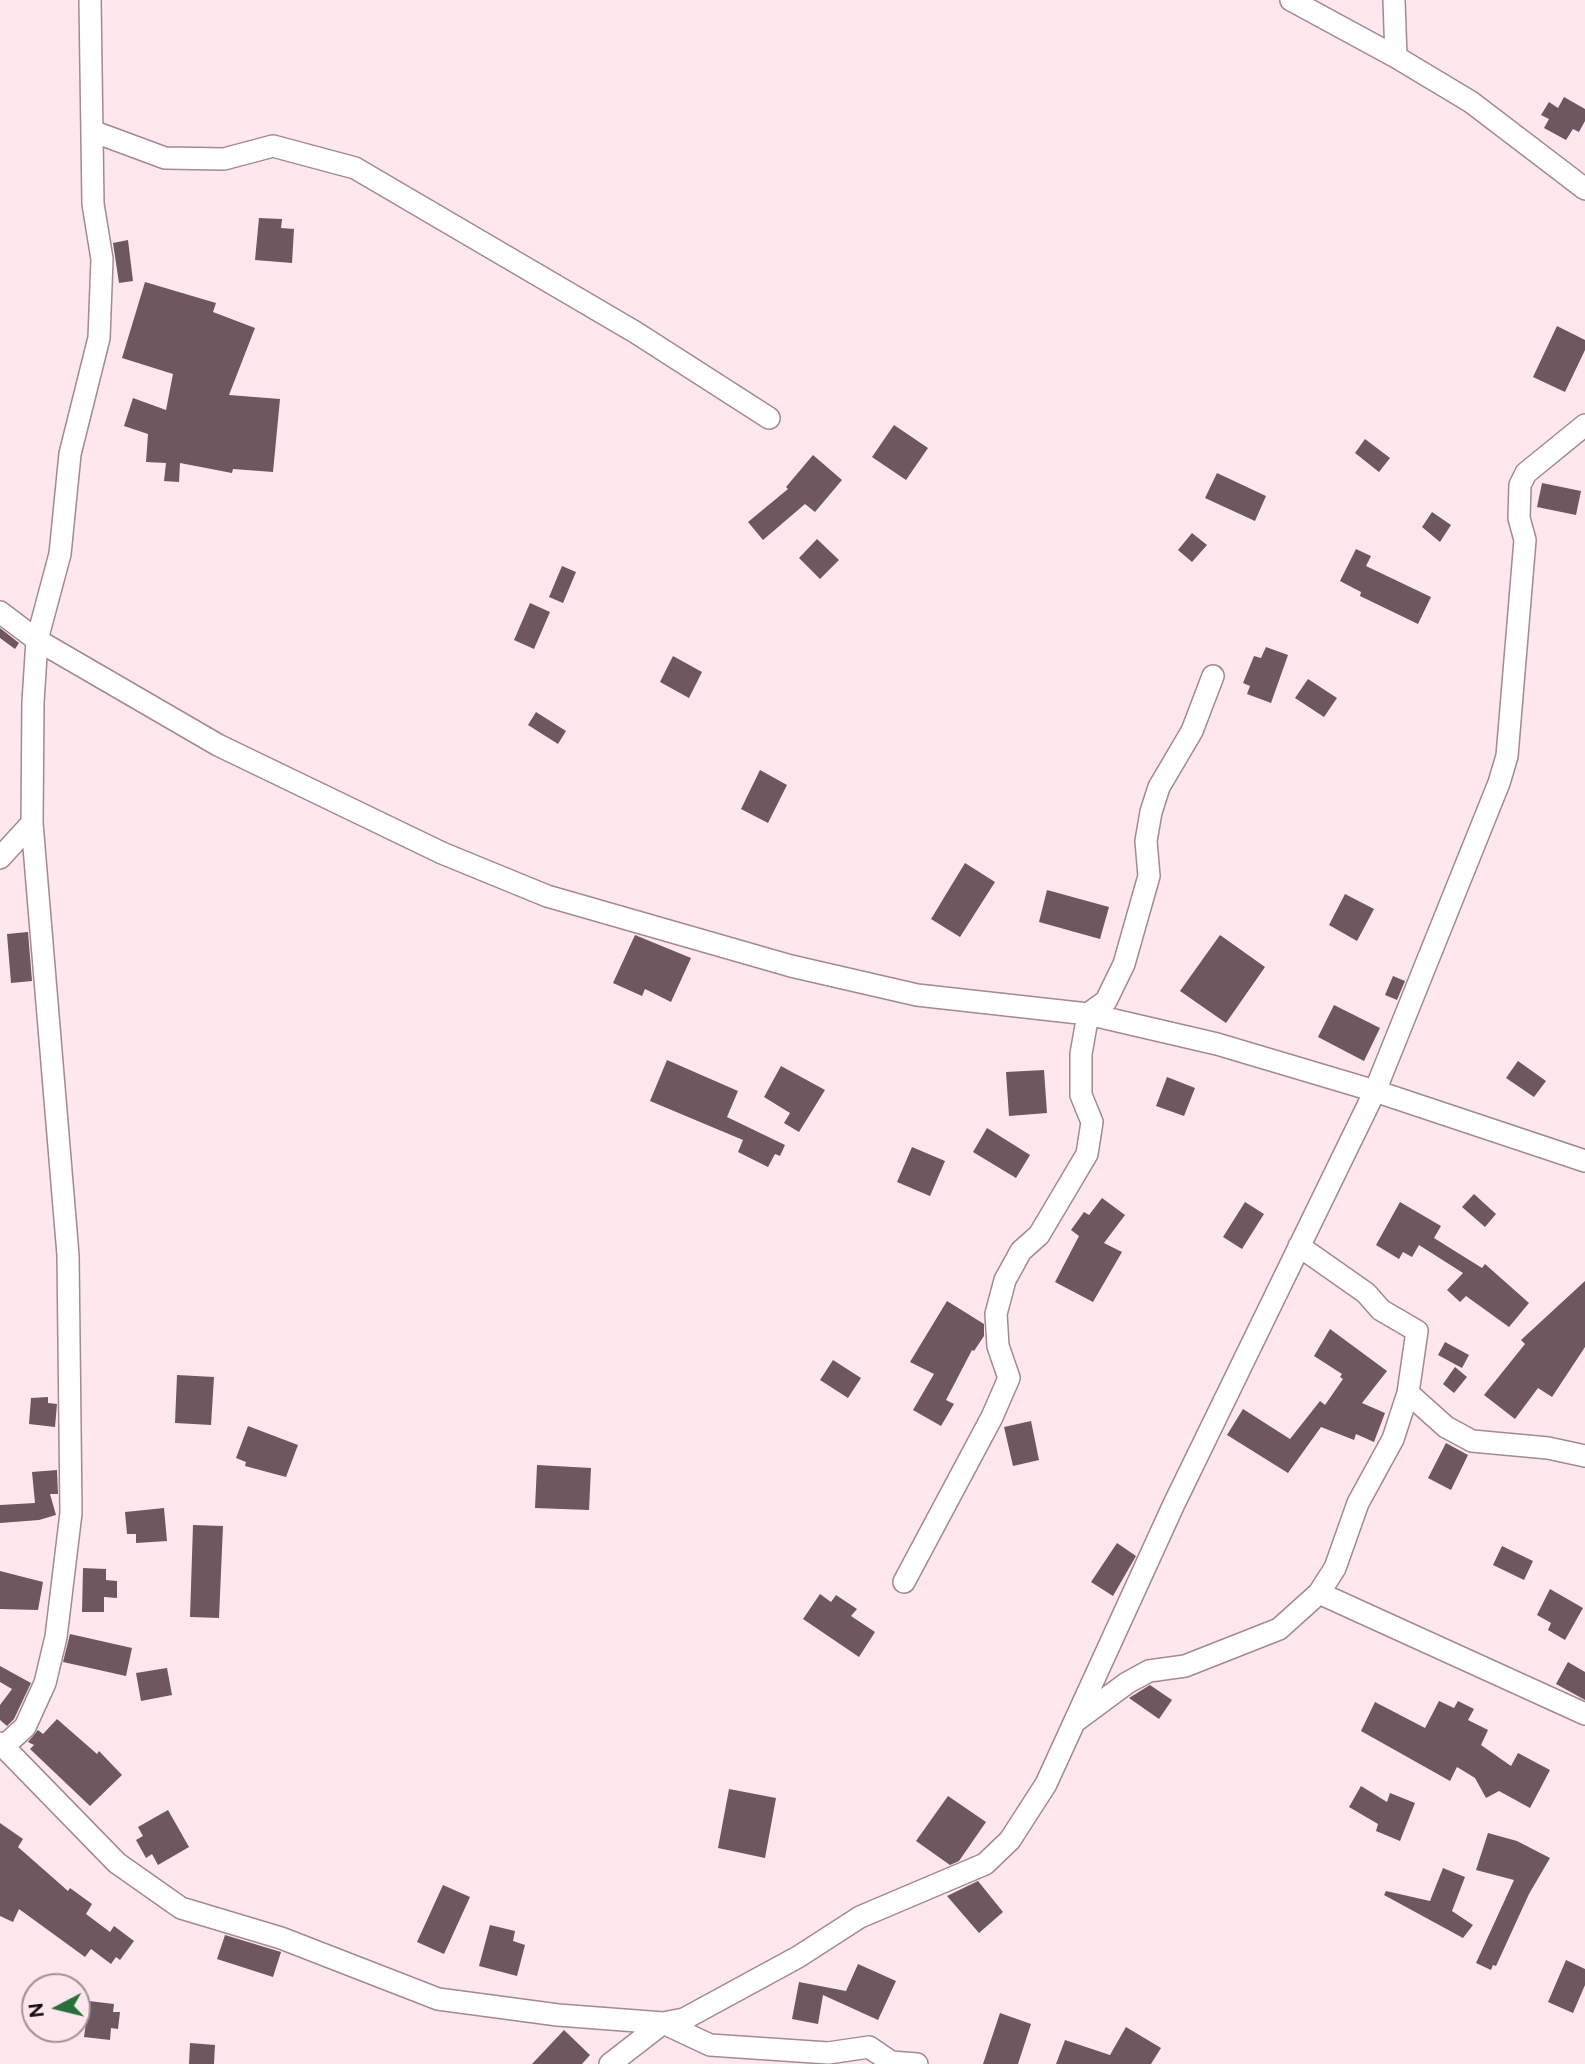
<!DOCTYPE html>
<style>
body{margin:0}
#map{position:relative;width:1585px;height:2064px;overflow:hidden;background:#fee7ed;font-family:Figtree,sans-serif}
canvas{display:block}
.north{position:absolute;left:21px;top:1973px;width:70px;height:70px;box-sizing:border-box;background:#fee7ed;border:2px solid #a19095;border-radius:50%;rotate:263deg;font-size:19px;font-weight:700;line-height:28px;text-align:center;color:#160d10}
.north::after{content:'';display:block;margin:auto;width:24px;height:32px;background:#286f3b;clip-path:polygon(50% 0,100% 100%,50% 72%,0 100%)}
</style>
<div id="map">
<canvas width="1585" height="2064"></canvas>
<div class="north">N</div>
</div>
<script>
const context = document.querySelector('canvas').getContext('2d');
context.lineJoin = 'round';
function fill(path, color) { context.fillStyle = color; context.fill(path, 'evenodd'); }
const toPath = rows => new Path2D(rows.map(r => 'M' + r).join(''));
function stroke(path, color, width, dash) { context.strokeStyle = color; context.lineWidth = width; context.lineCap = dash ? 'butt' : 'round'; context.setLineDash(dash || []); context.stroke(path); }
const building = toPath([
 [1564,97,1585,109,1585,121,1579,132,1573,129,1566,140,1544,128,1549,119,1541,115,1549,102,1558,108],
 [259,218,282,219,281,228,294,229,292,263,255,260],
 [128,240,133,281,119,283,113,243],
 [145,282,216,303,213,312,255,328,229,395,280,399,273,472,233,469,232,473,180,463,179,482,164,481,166,463,146,462,148,434,124,426,133,398,166,410,173,374,122,358],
 [1557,326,1585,340,1585,350,1565,392,1533,377],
 [894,425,928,448,906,480,872,457],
 [1365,439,1390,458,1379,472,1355,453],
 [813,455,842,480,815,512,805,504,763,540,748,522,788,489,786,487],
 [1217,473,1266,496,1255,521,1205,498],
 [1542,483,1581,491,1576,515,1537,507],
 [1432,512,1451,525,1440,542,1422,527],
 [1192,533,1207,545,1192,562,1178,550],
 [817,539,839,560,820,579,799,558],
 [1356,549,1371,556,1366,566,1431,597,1418,624,1360,596,1361,592,1340,581],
 [562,566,576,572,563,603,549,597],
 [530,603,550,612,534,649,514,640],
 [0,628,19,643,15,649,0,638],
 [1266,647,1288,655,1271,703,1247,694,1250,686,1243,683,1254,656,1261,658],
 [673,656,702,672,689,698,660,682],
 [1308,679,1337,698,1324,717,1295,698],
 [536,712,566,731,558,744,528,725],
 [760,770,787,785,768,823,741,809],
 [965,863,995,882,960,937,931,919],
 [1047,890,1109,907,1100,939,1039,922],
 [1345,894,1374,909,1357,941,1329,925],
 [28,932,32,981,11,983,7,934],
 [635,935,691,958,671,1002,645,989,642,996,613,983],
 [1220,935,1265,967,1226,1023,1180,991],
 [1393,976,1405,981,1397,1000,1385,995],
 [1334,1005,1380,1028,1364,1061,1318,1037],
 [667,1060,738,1091,727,1117,785,1145,780,1156,775,1154,768,1167,738,1152,743,1140,650,1101],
 [1518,1061,1546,1081,1534,1097,1506,1078],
 [781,1066,825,1090,799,1132,784,1123,790,1113,764,1097],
 [1044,1070,1047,1113,1009,1116,1006,1072],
 [1167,1077,1195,1088,1184,1116,1156,1106],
 [987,1128,1030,1155,1016,1178,973,1152],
 [912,1147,945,1161,930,1196,897,1182],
 [1474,1194,1496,1214,1485,1227,1462,1207],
 [1102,1198,1125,1215,1104,1243,1122,1252,1093,1302,1055,1282,1079,1236,1071,1230,1084,1212,1089,1215],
 [1245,1202,1264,1214,1242,1249,1223,1237],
 [1400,1202,1441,1226,1434,1238,1482,1268,1485,1264,1529,1303,1509,1327,1466,1296,1460,1302,1447,1290,1463,1273,1419,1245,1412,1257,1403,1252,1399,1259,1376,1245],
 [1585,1281,1585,1347,1552,1397,1538,1388,1515,1419,1484,1395,1525,1344,1521,1340],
 [947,1301,984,1324,984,1336,974,1351,972,1350,946,1400,954,1404,941,1426,913,1410,934,1374,910,1362],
 [1330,1329,1387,1371,1362,1403,1385,1413,1374,1442,1356,1434,1354,1440,1321,1427,1288,1473,1227,1435,1243,1409,1290,1439,1320,1401,1325,1405,1343,1379,1340,1377,1342,1374,1314,1356],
 [1445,1342,1469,1355,1462,1368,1438,1355],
 [833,1360,861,1378,848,1398,820,1380],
 [1455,1367,1467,1377,1454,1393,1443,1384],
 [177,1375,214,1377,211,1425,175,1423],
 [48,1397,48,1403,57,1404,55,1427,29,1424,31,1398],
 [1031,1421,1039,1460,1013,1466,1004,1427],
 [248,1426,298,1445,286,1477,245,1466,246,1462,236,1458],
 [1446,1443,1468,1455,1451,1490,1428,1478],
 [537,1465,591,1468,589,1510,535,1508],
 [57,1470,58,1494,50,1494,56,1515,39,1520,0,1523,0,1505,35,1503,32,1472],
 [164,1508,167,1541,136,1543,136,1534,127,1534,125,1512],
 [193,1525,223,1526,219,1618,190,1617],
 [1117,1543,1136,1556,1113,1596,1091,1582],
 [1502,1546,1533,1561,1524,1580,1493,1565],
 [83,1568,106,1569,106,1580,117,1581,117,1598,104,1597,104,1612,82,1612],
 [0,1571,43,1582,38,1610,0,1609],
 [1550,1589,1583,1608,1565,1640,1548,1630,1551,1623,1537,1615],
 [820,1594,831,1602,836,1595,857,1609,851,1616,875,1632,859,1657,803,1619],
 [70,1634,132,1648,126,1676,63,1662],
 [1568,1662,1585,1672,1585,1700,1556,1684],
 [0,1666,31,1683,14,1719,7,1726,0,1720,0,1705,12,1689,0,1682],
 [167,1668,172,1695,141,1701,136,1673],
 [1150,1685,1172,1700,1159,1719,1129,1698],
 [1439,1701,1454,1708,1458,1701,1474,1709,1468,1720,1488,1730,1481,1745,1511,1766,1518,1753,1550,1770,1530,1808,1499,1791,1486,1798,1475,1778,1457,1767,1450,1781,1361,1731,1375,1702,1425,1728],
 [57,1719,97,1754,99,1751,122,1775,90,1806,30,1749,34,1745,28,1742,38,1730,43,1734],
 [1361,1786,1387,1802,1390,1793,1415,1803,1400,1841,1376,1831,1378,1824,1349,1807],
 [729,1789,776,1798,765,1858,718,1848],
 [948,1796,986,1822,959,1861,950,1865,916,1841],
 [168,1810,189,1847,158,1865,152,1854,146,1858,136,1840,143,1836,138,1827],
 [0,1823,23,1839,18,1847,68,1891,70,1888,92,1904,86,1914,110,1932,114,1926,134,1941,120,1960,116,1957,111,1964,91,1949,85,1957,19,1909,13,1922,0,1916],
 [1488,1833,1517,1841,1550,1858,1529,1894,1496,1966,1493,1965,1491,1970,1476,1963,1514,1880,1476,1870],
 [1443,1868,1465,1877,1452,1911,1473,1925,1463,1938,1384,1895,1386,1891,1430,1901],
 [978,1881,1003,1912,979,1933,947,1896],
 [443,1885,470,1897,444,1954,417,1942],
 [490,1925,515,1931,513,1941,525,1945,517,1976,479,1966],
 [225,1935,281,1952,273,1977,217,1959],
 [1566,1960,1585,1969,1585,1985,1573,2013,1548,2002],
 [858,1964,896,1981,878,2020,823,1995,818,2024,792,2019,799,1982,846,1991],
 [89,2001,114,2004,113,2012,120,2012,118,2029,111,2028,110,2040,84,2037],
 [1000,2013,1031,2024,1018,2064,983,2064],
 [1126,2027,1161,2048,1151,2064,1056,2064,1065,2040,1110,2055],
 [564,2030,590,2055,582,2064,532,2064],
 [190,2043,215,2045,214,2064,189,2064]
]);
const minor = toPath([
 [1291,0,1396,57,1471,102,1585,189],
 [1394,0,1396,57],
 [92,131,165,158,224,159,273,146,355,168,635,332,769,418],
 [0,612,37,640,218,745,442,853,547,896,791,966,917,995,1088,1014,1217,1044,1375,1091,1585,1161],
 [0,858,32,823],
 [1408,1393,1446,1427,1472,1441,1548,1448,1585,1456],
 [904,1582,992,1417,1009,1378,998,1346,996,1314,1005,1280,1021,1251,1039,1235,1087,1154,1092,1122,1081,1095,1081,1054,1088,1014,1106,1001,1124,964,1149,876,1146,841,1151,812,1159,787,1192,731,1213,676],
 [1319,1593,1585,1714],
 [1077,1720,1127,1683,1149,1671,1185,1666,1279,1629,1319,1593,1335,1568,1358,1503,1393,1439,1408,1393,1417,1331,1381,1310,1366,1293,1299,1246],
 [0,1743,117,1863,181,1908,281,1938,438,1999,558,2015,663,2023,684,2019,798,1957,860,1917,985,1864,1010,1840,1046,1784,1174,1504,1375,1091,1499,783,1507,756,1525,540,1519,518,1520,485,1526,473,1585,425],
 [4,1746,25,1727,45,1683,56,1637,71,1513,68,1255,32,823,33,702,37,640,60,554,70,454,99,338,102,259,93,204,90,0],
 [663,2023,710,2045,828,2053,869,2047,891,2062,917,2064],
 [610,2064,663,2023]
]);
fill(building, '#6e575e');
stroke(minor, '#a38990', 24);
stroke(minor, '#fff', 21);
</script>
